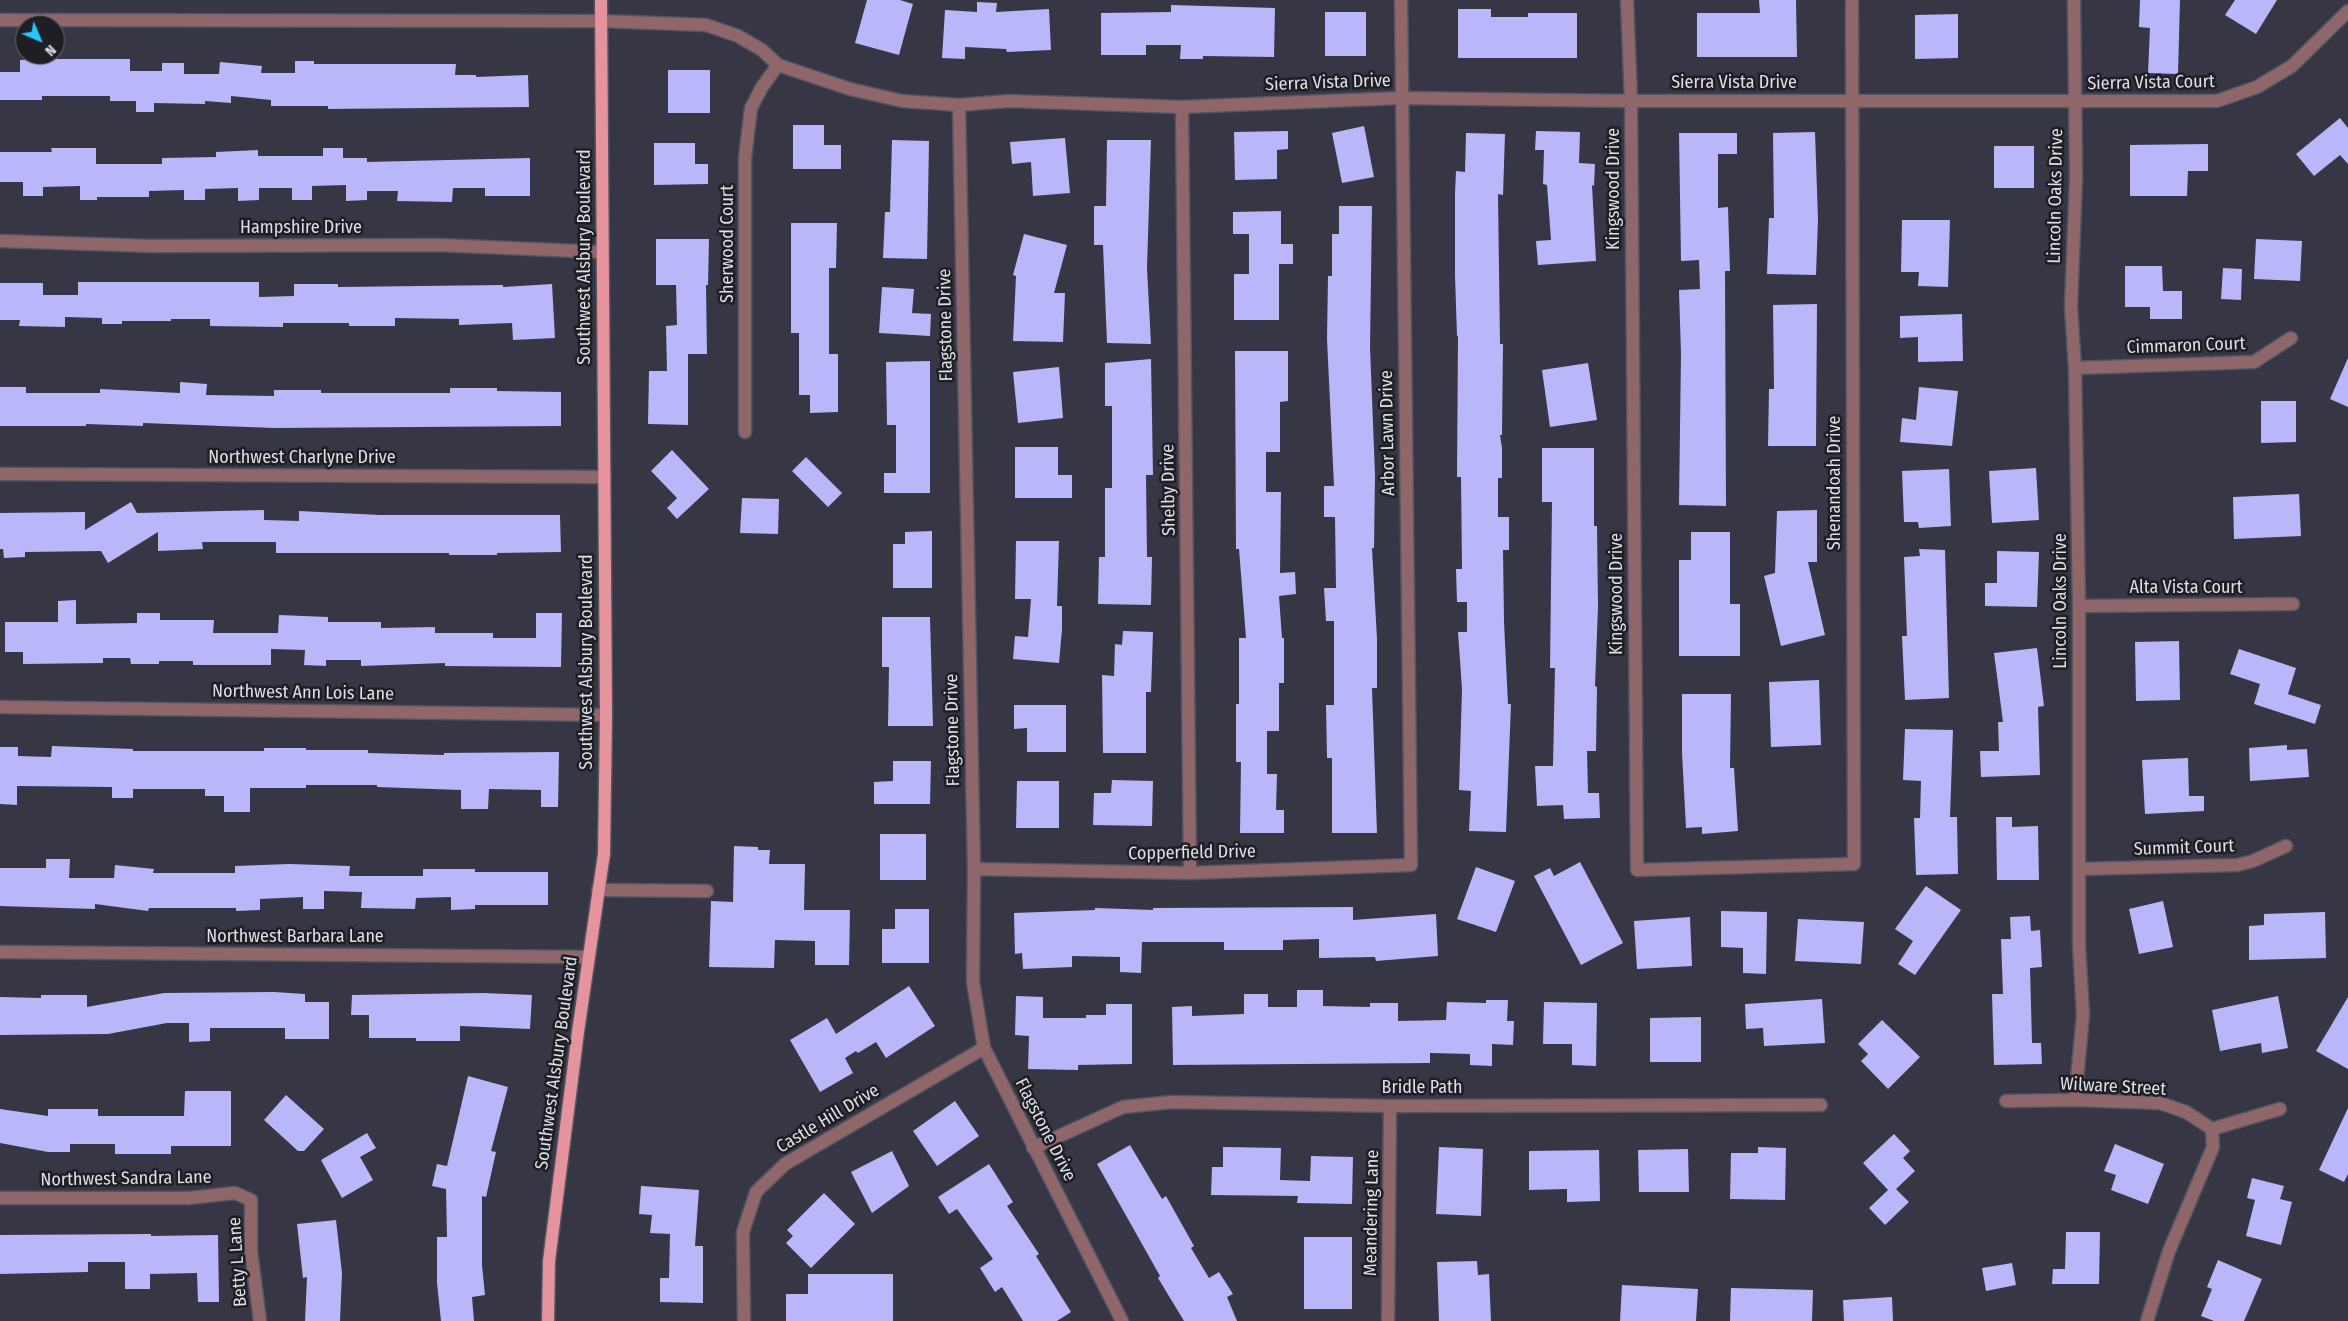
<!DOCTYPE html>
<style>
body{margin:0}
#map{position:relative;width:2348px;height:1321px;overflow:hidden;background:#363644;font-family:"Fira Sans Condensed",sans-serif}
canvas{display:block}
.north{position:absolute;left:15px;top:15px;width:50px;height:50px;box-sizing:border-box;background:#1e1e24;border:1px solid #6b6b72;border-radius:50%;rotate:135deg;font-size:14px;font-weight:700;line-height:20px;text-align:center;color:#dfdfe8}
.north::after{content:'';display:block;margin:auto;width:18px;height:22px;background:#21c9fd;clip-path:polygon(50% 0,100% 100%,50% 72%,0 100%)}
</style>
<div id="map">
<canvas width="2348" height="1321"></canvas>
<div class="north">N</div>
</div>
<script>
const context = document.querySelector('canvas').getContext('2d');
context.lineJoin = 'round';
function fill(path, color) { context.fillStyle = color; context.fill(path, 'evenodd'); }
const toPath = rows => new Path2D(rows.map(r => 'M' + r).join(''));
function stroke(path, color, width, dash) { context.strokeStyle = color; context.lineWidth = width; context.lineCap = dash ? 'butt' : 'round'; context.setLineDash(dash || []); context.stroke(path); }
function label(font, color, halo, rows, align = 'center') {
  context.font = font + ' "Fira Sans Condensed",sans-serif'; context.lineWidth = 5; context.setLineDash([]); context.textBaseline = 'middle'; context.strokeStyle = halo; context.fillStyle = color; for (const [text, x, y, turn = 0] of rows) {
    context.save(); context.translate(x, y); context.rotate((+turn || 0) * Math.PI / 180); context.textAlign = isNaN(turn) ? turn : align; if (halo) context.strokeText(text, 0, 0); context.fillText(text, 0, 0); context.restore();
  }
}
const building = toPath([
 [867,0,900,0,913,4,899,55,855,43],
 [1759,0,1796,0,1797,57,1697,57,1697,13,1760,13],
 [2140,0,2180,0,2178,74,2148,73,2150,28,2139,27],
 [2235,0,2277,0,2256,34,2225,15],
 [977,2,997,3,996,12,1049,9,1051,50,1007,52,1006,49,965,47,965,59,942,58,945,10,977,12],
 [1171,5,1275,8,1274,57,1203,56,1203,59,1180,59,1181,45,1146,45,1146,55,1101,55,1101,13,1171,12],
 [1458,9,1491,9,1491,17,1528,17,1528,13,1577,13,1577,58,1458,58],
 [1325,12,1366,12,1366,56,1325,56],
 [1958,14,1958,58,1915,59,1915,15],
 [53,59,130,59,130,71,162,71,162,63,184,63,184,74,219,74,220,62,262,66,261,73,295,73,295,61,314,61,314,64,456,64,455,75,476,75,476,77,528,75,529,107,328,109,328,106,271,106,271,100,231,96,231,103,205,101,205,104,154,103,154,112,136,112,136,101,110,101,110,96,42,96,42,100,0,100,0,72,20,72,20,60],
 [668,70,710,70,710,113,668,113],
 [2340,118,2348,128,2348,164,2340,155,2314,176,2296,154],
 [793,125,824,125,824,145,841,145,841,169,793,169],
 [1364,126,1374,177,1342,183,1332,133],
 [1288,131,1288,149,1277,150,1277,179,1235,180,1234,132],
 [1536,131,1580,132,1579,163,1595,164,1594,186,1592,185,1596,261,1538,265,1536,241,1551,240,1547,185,1543,184,1544,150,1535,150],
 [1815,132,1818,219,1816,275,1767,274,1769,218,1774,218,1773,133],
 [1466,133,1505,134,1503,195,1498,194,1500,344,1503,344,1502,435,1500,435,1502,448,1502,478,1498,478,1498,517,1509,517,1509,550,1503,550,1504,622,1508,704,1511,704,1506,832,1469,831,1471,791,1459,790,1462,689,1458,632,1467,632,1467,602,1457,602,1456,569,1462,569,1461,477,1457,477,1458,336,1457,336,1455,275,1455,194,1456,171,1465,172],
 [1679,133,1737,133,1737,154,1718,154,1718,208,1728,207,1730,271,1725,271,1726,506,1679,505,1681,354,1679,290,1700,289,1699,260,1681,261],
 [1065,138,1070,193,1033,196,1031,162,1012,164,1010,142],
 [892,140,929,141,927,259,883,258,885,212,890,212],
 [1107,140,1151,140,1147,268,1151,344,1107,343,1103,245,1094,245,1094,206,1106,206],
 [654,143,695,143,695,164,708,164,708,184,654,185],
 [2208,144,2208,171,2188,171,2187,196,2130,196,2130,145],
 [1994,146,2034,146,2034,188,1994,188],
 [51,148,96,148,96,164,162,164,162,158,216,157,216,152,258,150,258,156,323,156,323,148,343,148,343,158,367,158,367,162,530,158,530,196,485,196,485,188,453,188,452,202,397,201,398,191,367,191,367,200,346,201,346,185,312,186,312,200,292,200,292,188,259,188,259,200,238,201,238,188,205,189,205,200,184,200,184,190,149,191,149,197,97,197,97,200,80,200,80,186,43,187,43,196,23,196,23,182,0,182,0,152,52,152],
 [1339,206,1372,206,1370,347,1375,475,1374,548,1372,548,1377,639,1377,688,1372,688,1377,833,1332,833,1332,758,1327,758,1326,705,1334,705,1334,621,1326,621,1324,588,1336,588,1335,517,1324,517,1324,486,1334,486,1327,339,1328,276,1332,276,1332,234,1339,234],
 [1281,211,1281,244,1293,244,1293,264,1279,264,1279,320,1234,320,1234,274,1249,274,1249,234,1233,234,1233,212],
 [1902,220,1950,220,1948,287,1918,286,1919,272,1901,272],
 [791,223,837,223,836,268,829,268,829,354,838,354,838,412,810,413,810,395,799,395,799,333,791,333],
 [1024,234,1067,245,1054,293,1065,293,1063,342,1013,341,1016,276,1013,275],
 [656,239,709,239,708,285,706,285,707,354,688,354,688,425,648,424,649,371,667,371,666,326,677,325,676,285,656,285],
 [2256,239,2302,241,2300,281,2254,279],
 [2125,266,2162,266,2163,291,2182,291,2182,319,2150,319,2150,307,2125,307],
 [2223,268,2242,269,2241,300,2221,299],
 [78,282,259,282,259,297,294,296,294,284,338,284,338,287,503,285,503,287,552,284,555,338,513,340,512,323,459,325,459,319,395,318,395,326,349,326,349,323,283,323,283,327,210,326,210,319,171,319,171,321,122,321,122,324,102,324,102,318,65,317,65,327,19,326,20,320,0,320,0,283,43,283,43,295,78,295],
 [882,287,914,289,912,313,931,314,930,336,879,333],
 [1817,304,1816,446,1768,446,1769,389,1774,389,1773,305],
 [1962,314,1963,361,1918,362,1918,337,1900,338,1900,316],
 [1235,351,1288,351,1288,401,1280,402,1280,452,1266,452,1266,492,1281,492,1280,573,1295,572,1296,594,1279,596,1282,638,1284,638,1284,683,1279,683,1279,731,1267,731,1267,774,1277,774,1276,810,1284,810,1284,833,1240,833,1241,762,1236,762,1236,704,1239,704,1239,638,1246,638,1239,549,1236,549],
 [2348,358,2348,407,2330,399],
 [1151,359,1153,475,1146,475,1147,557,1152,557,1151,605,1098,604,1099,557,1105,557,1105,488,1112,488,1112,406,1105,406,1105,363],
 [930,361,930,493,884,493,884,473,896,473,896,425,887,425,886,362],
 [1588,363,1597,420,1550,427,1542,370],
 [1059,367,1063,418,1018,423,1013,372],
 [180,382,207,384,206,395,274,396,274,390,321,390,321,393,450,393,450,388,497,388,497,391,561,392,561,426,274,428,143,423,143,426,86,424,86,426,0,426,0,387,26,387,26,393,100,393,100,389,180,393],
 [1919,387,1958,391,1952,446,1900,442,1902,418,1916,420],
 [2261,401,2296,401,2296,442,2261,443],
 [1015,447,1058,447,1058,475,1072,475,1072,498,1015,498],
 [1542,448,1594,448,1594,526,1597,526,1598,607,1595,686,1597,687,1596,751,1587,751,1588,793,1599,793,1600,818,1564,819,1563,805,1537,806,1535,766,1553,766,1555,668,1550,668,1552,502,1542,502],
 [672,450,709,489,677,519,667,508,677,498,651,471],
 [806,457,842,493,828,507,792,471],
 [2036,468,2039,520,1992,523,1989,471],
 [1949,469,1951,526,1919,528,1918,522,1904,522,1902,471],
 [2299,494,2301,536,2234,539,2233,497],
 [742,498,779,499,778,534,740,533],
 [131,502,137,513,264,510,264,520,299,521,299,511,380,515,560,515,561,552,497,553,497,555,449,555,449,553,276,553,276,542,202,542,203,549,158,551,158,532,108,563,101,551,25,552,25,557,4,558,3,549,0,549,0,513,85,512,85,530],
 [1817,510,1817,562,1808,562,1825,635,1781,646,1764,576,1775,573,1777,511],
 [932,531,932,588,893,588,893,544,905,544,905,532],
 [1691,532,1730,532,1730,604,1740,604,1740,656,1679,656,1679,560,1691,560],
 [1016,541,1059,541,1057,606,1062,606,1062,629,1059,663,1013,659,1015,636,1028,637,1031,599,1015,599],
 [1919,549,1945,550,1949,698,1905,700,1902,636,1907,636,1904,557,1920,556],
 [1997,551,2039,552,2037,607,1985,606,1985,583,1997,583],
 [76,600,76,624,137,623,137,613,160,613,160,620,214,620,213,633,278,633,279,615,328,617,328,622,381,622,381,628,435,627,435,633,493,633,493,638,536,638,536,613,562,613,561,667,445,666,445,663,361,666,361,660,326,660,326,666,304,665,305,650,271,649,271,665,193,665,193,661,159,661,159,664,131,664,130,658,103,658,103,663,23,664,23,652,5,652,5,622,58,622,58,601],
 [882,617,930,617,933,726,888,726,889,667,882,667],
 [1123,631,1153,632,1151,692,1146,692,1146,753,1103,753,1102,675,1114,676,1115,644,1122,645],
 [2179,641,2180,700,2136,701,2135,642],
 [2037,648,2044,706,2038,707,2040,775,1981,777,1980,751,1999,751,1998,722,2003,722,1994,653],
 [2239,649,2296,668,2288,694,2321,705,2315,724,2254,704,2260,684,2230,674],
 [1819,680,1821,745,1771,747,1769,682],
 [1682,694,1731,694,1730,768,1734,768,1738,831,1702,834,1702,827,1686,828,1682,753],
 [1014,705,1066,705,1066,752,1027,752,1027,728,1014,729],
 [1905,729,1953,730,1950,817,1957,817,1958,874,1916,875,1914,818,1920,818,1921,781,1903,780],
 [2287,745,2287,750,2307,749,2309,777,2250,781,2249,748],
 [52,746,133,749,133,751,264,751,264,748,306,748,306,750,368,750,368,753,444,755,444,753,559,752,558,807,541,807,541,790,489,789,488,809,461,809,461,790,377,787,377,785,306,785,306,788,250,788,250,812,224,812,224,796,205,796,205,789,133,789,133,798,112,798,112,787,17,786,17,805,0,804,0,747,18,747,18,756,51,757],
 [2188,758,2189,796,2204,796,2204,811,2145,814,2142,760],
 [893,761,931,761,930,804,874,804,874,782,893,781],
 [1112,780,1153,781,1152,826,1093,825,1094,793,1111,793],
 [1017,781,1059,781,1059,828,1016,828],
 [1996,817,2012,817,2012,827,2038,826,2039,880,1997,880],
 [880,834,926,834,926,880,880,880],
 [734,846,758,847,758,850,770,850,769,864,805,864,804,910,850,910,849,965,815,965,815,941,775,940,774,968,709,967,711,901,733,902],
 [46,859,70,859,69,878,114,878,115,865,154,869,153,873,235,873,235,866,289,864,350,866,349,876,423,876,423,869,475,869,475,872,548,872,548,905,475,905,475,909,451,910,451,897,416,898,415,909,361,908,362,892,324,891,324,909,303,909,303,897,260,899,260,910,236,911,236,908,149,908,148,911,95,904,95,909,0,906,0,868,46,868],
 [1580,862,1623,943,1581,965,1534,876,1550,868,1554,876],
 [1476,867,1515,881,1496,932,1457,919],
 [1926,886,1961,910,1915,975,1898,964,1913,941,1895,929],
 [2163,901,2173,947,2139,954,2129,909],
 [1353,907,1353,920,1436,914,1438,956,1376,961,1375,957,1319,958,1319,939,1283,940,1283,950,1224,950,1224,942,1142,942,1141,973,1120,972,1120,957,1072,956,1072,967,1023,969,1022,953,1015,954,1014,913,1095,910,1095,908,1153,910,1153,908],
 [895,909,929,909,929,963,882,963,882,929,895,929],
 [1721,911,1767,912,1766,974,1743,973,1743,948,1721,947],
 [2325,912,2326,958,2249,960,2249,926,2264,925,2264,914],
 [2030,916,2031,931,2040,930,2042,967,2030,968,2032,1043,2041,1043,2042,1064,1994,1065,1992,994,2003,994,2001,939,2011,939,2010,917],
 [1690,917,1692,966,1637,969,1634,921],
 [1798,919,1864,922,1861,964,1795,961],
 [909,986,935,1026,886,1058,876,1042,858,1053,856,1051,845,1058,853,1073,820,1092,790,1040,827,1018,836,1034],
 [1297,990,1323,990,1323,1006,1370,1007,1370,1003,1398,1003,1398,1021,1446,1020,1447,1002,1486,1003,1486,1000,1508,1000,1507,1021,1514,1021,1513,1045,1492,1044,1492,1066,1470,1065,1470,1054,1430,1053,1430,1063,1173,1065,1172,1007,1192,1006,1192,1016,1244,1014,1244,994,1268,994,1268,1007,1297,1007],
 [274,992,305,994,305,1002,329,1002,329,1039,285,1039,285,1028,210,1028,210,1041,189,1042,189,1023,167,1023,108,1034,0,1035,0,997,41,998,41,995,87,995,87,1007,164,993],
 [483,993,532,995,530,1029,460,1026,460,1041,416,1041,416,1038,369,1038,369,1015,351,1015,352,995],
 [1016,996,1043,997,1043,1018,1086,1018,1086,1015,1106,1015,1106,1004,1132,1004,1132,1064,1078,1065,1078,1070,1028,1069,1029,1036,1015,1035],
 [2278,996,2288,1048,2262,1053,2261,1043,2220,1051,2212,1010],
 [2348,997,2348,1069,2316,1051],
 [1822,999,1825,1043,1764,1046,1763,1028,1746,1029,1745,1004],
 [1544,1002,1597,1003,1596,1066,1572,1065,1572,1044,1543,1044],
 [1701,1017,1701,1062,1650,1062,1650,1018],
 [1882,1020,1920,1057,1888,1089,1861,1061,1868,1054,1858,1044],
 [468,1076,508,1087,491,1151,496,1152,486,1197,482,1196,482,1265,485,1295,472,1297,474,1321,441,1321,437,1283,437,1237,447,1237,446,1189,432,1186,437,1164,447,1166],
 [185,1091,231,1091,231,1146,171,1146,171,1154,115,1154,115,1144,70,1144,70,1152,48,1152,0,1143,0,1109,48,1116,48,1109,98,1109,98,1116,184,1116],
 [286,1095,324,1129,304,1151,298,1151,264,1120],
 [955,1101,979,1136,937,1166,913,1131],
 [2348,1108,2348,1174,2344,1182,2319,1170],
 [367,1133,376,1148,360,1157,373,1180,342,1198,321,1160],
 [1894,1134,1910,1151,1903,1158,1915,1171,1896,1189,1909,1202,1885,1225,1869,1208,1888,1190,1863,1163],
 [2115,1144,2164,1164,2148,1204,2111,1190,2116,1175,2104,1171],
 [1130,1145,1162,1199,1166,1196,1194,1246,1191,1248,1209,1278,1219,1272,1233,1294,1227,1297,1237,1321,1184,1321,1158,1278,1160,1276,1097,1164],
 [1223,1147,1281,1148,1280,1180,1310,1181,1311,1156,1353,1157,1352,1204,1297,1203,1298,1196,1211,1195,1212,1167,1223,1167],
 [1439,1147,1483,1149,1481,1216,1436,1214],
 [1758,1147,1786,1148,1785,1200,1730,1199,1731,1153,1758,1153],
 [1688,1149,1689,1192,1639,1192,1638,1150],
 [1599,1150,1600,1201,1567,1202,1567,1189,1529,1190,1529,1151],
 [892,1151,909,1186,872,1213,851,1172],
 [989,1164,1013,1202,1007,1206,1039,1254,1036,1256,1071,1312,1057,1321,1023,1321,1002,1287,995,1292,980,1268,993,1259,957,1209,949,1214,938,1197],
 [2252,1178,2284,1186,2280,1199,2292,1202,2281,1245,2246,1236,2255,1200,2247,1198],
 [641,1186,699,1190,695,1246,703,1246,703,1303,660,1302,660,1278,669,1278,670,1234,650,1233,652,1215,639,1214],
 [824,1193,855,1224,811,1268,786,1243,793,1236,787,1230],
 [336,1220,342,1273,340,1321,305,1321,307,1277,303,1278,297,1224],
 [2066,1232,2100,1232,2099,1284,2052,1284,2053,1269,2065,1269],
 [151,1234,151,1236,218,1235,219,1302,198,1302,197,1273,150,1274,150,1289,125,1289,125,1262,88,1262,88,1272,0,1274,0,1235],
 [1304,1237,1352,1237,1352,1309,1304,1309],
 [2218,1260,2262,1279,2244,1321,2214,1321,2201,1316,2212,1289,2207,1287],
 [1477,1261,1478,1275,1489,1274,1491,1321,1439,1321,1437,1262],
 [2012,1263,2016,1285,1986,1291,1982,1268],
 [808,1274,893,1274,893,1321,786,1321,786,1294,808,1294],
 [1622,1285,1698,1289,1696,1321,1620,1321],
 [1731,1288,1813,1290,1812,1321,1730,1321],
 [1892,1297,1893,1321,1844,1321,1843,1300]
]);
const minor = toPath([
 [2074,0,2076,178,2071,307,2075,368,2079,606,2079,945,2083,1015,2075,1100],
 [1627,1,1631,101,1637,870,1854,864,1852,0],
 [0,20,601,21,706,25,738,36,762,50,778,65,850,89,902,101,959,105,1009,101,1182,107,1400,98,1631,101,2217,101,2257,87,2292,66,2348,11],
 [959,105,974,869,973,982,984,1048,1122,1321],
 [1182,107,1190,873],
 [0,241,151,246,438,245,601,252],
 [2075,368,2254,362,2291,338],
 [745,432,745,158,751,108,762,87,778,65],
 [0,474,605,477],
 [2079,606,2293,604],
 [0,707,606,715],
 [974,869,1190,873,1411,865,1401,0],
 [2079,869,2237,865,2253,861,2286,846],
 [598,890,707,891],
 [0,952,589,957],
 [2006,1101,2075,1100,2160,1103,2186,1112,2212,1129],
 [2212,1129,2280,1109],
 [1033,1148,1123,1107,1172,1102,1390,1106,1821,1105],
 [0,1198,189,1198,235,1193,251,1200,251,1251,260,1321],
 [744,1321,743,1232,756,1192,785,1164,984,1048],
 [1388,1321,1390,1106],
 [2147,1321,2169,1251,2213,1147,2212,1129]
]);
const major = toPath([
 [548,1321,549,1261,578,1032,604,854,606,715,601,0]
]);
const streetNames = [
 ["Sierra Vista Drive",1328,83,-2],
 ["Sierra Vista Drive",1734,83],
 ["Sierra Vista Court",2151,83,-1],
 ["Kingswood Drive",1614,189,-90],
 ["Lincoln Oaks Drive",2056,196,-89],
 ["Hampshire Drive",301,228],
 ["Sherwood Court",728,244,-90],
 ["Southwest Alsbury Boulevard",585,257,-90],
 ["Flagstone Drive",946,325,-91],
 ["Cimmaron Court",2186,346,-2],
 ["Arbor Lawn Drive",1388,433,-91],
 ["Northwest Charlyne Drive",302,458],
 ["Shenandoah Drive",1835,483,-90],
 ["Shelby Drive",1169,490,-91],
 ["Alta Vista Court",2186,588],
 ["Kingswood Drive",1617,594,-90],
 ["Lincoln Oaks Drive",2061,601,-90],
 ["Southwest Alsbury Boulevard",587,662,-90],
 ["Northwest Ann Lois Lane",303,693,1],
 ["Flagstone Drive",953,730,-91],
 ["Summit Court",2184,848,-2],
 ["Copperfield Drive",1192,853,-1],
 ["Northwest Barbara Lane",295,937],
 ["Southwest Alsbury Boulevard",557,1063,-82],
 ["Wilware Street",2113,1087,3],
 ["Bridle Path",1422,1088],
 ["Castle Hill Drive",828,1119,-31],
 ["Flagstone Drive",1045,1130,63],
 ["Northwest Sandra Lane",126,1179,-1],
 ["Meandering Lane",1372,1213,-89],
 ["Betty L Lane",238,1262,-94]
];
fill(building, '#b9b7f9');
stroke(minor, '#545462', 15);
stroke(major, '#545462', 15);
stroke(minor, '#8f676b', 12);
stroke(major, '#e5939d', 12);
label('18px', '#dfdfe8', '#1e1e24', streetNames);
</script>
